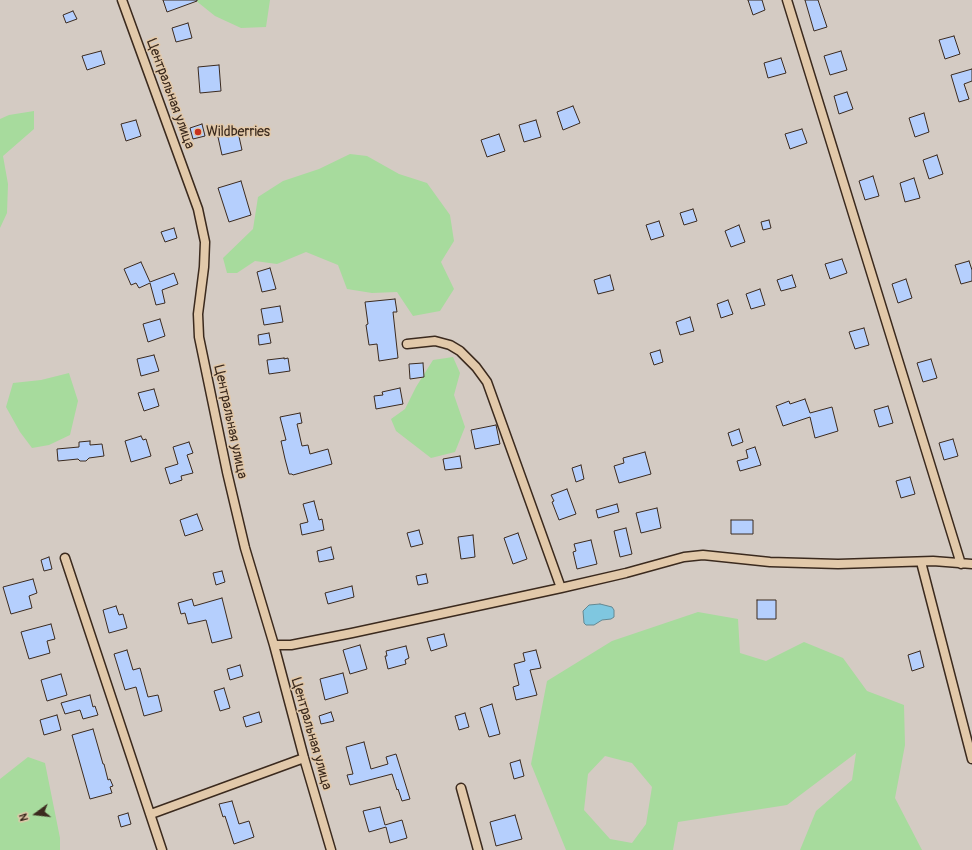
<!DOCTYPE html>
<meta charset="utf-8">
<style>
body{margin:0}
#map{position:relative;width:972px;height:850px;overflow:hidden;background:#d4cbc3;font-family:Pangolin,sans-serif}
canvas{display:block}
.north{position:absolute;left:16px;top:794px;width:40px;height:40px;-webkit-text-stroke:3px #e2c9aa;paint-order:stroke;rotate:255deg;font-size:11px;font-weight:700;line-height:16px;text-align:center;color:#3b2a1e}
.north::after{content:'';display:block;margin:auto;width:14px;height:18px;background:#3b2a1e;clip-path:polygon(50% 0,100% 100%,50% 72%,0 100%)}
</style>
<div id="map">
<canvas width="972" height="850"></canvas>
<div class="north">N</div>
</div>
<script>
const context = document.querySelector('canvas').getContext('2d');
context.lineJoin = 'round';
function fill(path, color) { context.fillStyle = color; context.fill(path, 'evenodd'); }
const toPath = rows => new Path2D(rows.map(r => 'M' + r).join(''));
function stroke(path, color, width, dash) { context.strokeStyle = color; context.lineWidth = width; context.lineCap = dash ? 'butt' : 'round'; context.setLineDash(dash || []); context.stroke(path); }
function label(font, color, halo, rows, align = 'center') {
  context.font = font + ' Pangolin,sans-serif'; context.lineWidth = 3; context.setLineDash([]); context.textBaseline = 'middle'; context.strokeStyle = halo; context.fillStyle = color; for (const [text, x, y, turn = 0] of rows) {
    context.save(); context.translate(x, y); context.rotate((+turn || 0) * Math.PI / 180); context.textAlign = isNaN(turn) ? turn : align; if (halo) context.strokeText(text, 0, 0); context.fillText(text, 0, 0); context.restore();
  }
}
const green = toPath([
 [195,0,270,0,266,27,241,28,215,16],
 [34,111,34,129,3,156,8,184,7,213,0,228,0,119,9,115],
 [350,154,367,156,399,174,427,183,450,215,454,241,441,262,454,289,440,311,413,316,397,292,372,293,347,289,338,265,306,252,277,264,255,261,237,273,227,273,223,258,253,229,258,197,283,181,319,169],
 [453,357,460,373,454,395,465,427,455,452,431,458,396,431,391,419,405,409,416,387,433,360],
 [69,373,78,401,70,435,49,445,32,448,20,432,6,407,13,383,41,380],
 [698,612,738,619,740,653,766,661,804,642,843,658,867,691,904,705,905,745,895,798,922,850,800,850,816,811,852,780,856,753,787,805,678,822,673,850,566,850,531,764,547,681,612,641],
 [605,756,632,763,652,787,646,824,632,843,610,839,584,810,588,774],
 [28,757,45,763,60,838,60,850,0,850,0,779]
]);
const water = toPath([
 [600,604,612,607,614,610,614,617,611,619,602,620,594,625,586,625,584,623,583,611,589,605,600,604]
]);
const building = toPath([
 [163,0,197,0,197,1,167,12,163,0],
 [748,0,762,0,765,10,753,15,748,0],
 [805,0,818,0,827,27,814,31,805,0],
 [73,11,77,19,66,23,63,15,73,11],
 [188,23,192,38,176,42,172,28,188,23],
 [954,36,960,54,945,59,939,40,954,36],
 [101,51,105,64,87,70,82,56,101,51],
 [841,51,847,70,830,75,824,56,841,51],
 [781,58,786,73,768,78,764,63,781,58],
 [219,65,221,91,200,93,198,67,219,65],
 [972,69,972,81,964,84,969,99,959,102,951,75,972,69],
 [847,92,853,109,839,114,834,96,847,92],
 [573,106,580,123,563,130,557,112,573,106],
 [924,113,929,132,915,137,909,118,924,113],
 [136,120,141,136,126,141,121,124,136,120],
 [536,120,541,137,524,142,519,125,536,120],
 [202,124,205,136,193,139,190,128,202,124],
 [802,129,807,143,790,149,785,134,802,129],
 [238,132,242,150,222,155,218,137,238,132],
 [499,134,505,151,487,157,481,140,499,134],
 [937,155,943,174,929,179,923,160,937,155],
 [873,176,879,196,865,200,859,181,873,176],
 [914,178,920,198,905,202,900,183,914,178],
 [241,181,251,215,229,222,218,188,241,181],
 [693,209,697,221,684,225,680,213,693,209],
 [769,220,771,228,763,230,761,222,769,220],
 [659,221,664,236,651,240,646,225,659,221],
 [739,225,745,242,731,247,725,231,739,225],
 [174,228,177,238,165,242,161,232,174,228],
 [842,259,847,273,830,279,825,264,842,259],
 [969,261,972,270,972,281,961,284,955,265,969,261],
 [141,262,150,282,174,273,178,284,162,290,165,303,156,305,150,283,139,288,136,283,131,285,124,269,141,262],
 [270,268,276,289,262,292,257,272,270,268],
 [610,275,614,290,598,294,594,280,610,275],
 [792,275,796,287,781,291,777,280,792,275],
 [906,279,912,298,898,303,892,284,906,279],
 [760,289,765,305,751,309,746,294,760,289],
 [395,299,397,312,393,312,398,358,379,361,377,344,369,345,366,325,368,324,365,302,395,299],
 [728,300,733,314,721,318,717,304,728,300],
 [280,306,283,322,264,325,261,309,280,306],
 [690,317,694,331,680,335,676,322,690,317],
 [160,319,165,336,148,342,143,324,160,319],
 [864,328,869,345,855,349,849,332,864,328],
 [269,333,271,343,259,345,258,335,269,333],
 [660,350,663,362,654,365,650,353,660,350],
 [154,355,159,371,141,376,137,359,154,355],
 [284,358,284,359,288,358,290,371,269,374,267,360,284,358],
 [931,359,937,378,923,382,917,363,931,359],
 [423,363,424,377,410,379,409,364,423,363],
 [400,388,403,404,376,409,374,396,383,395,382,392,400,388],
 [154,389,159,406,144,411,138,393,154,389],
 [805,399,810,413,832,407,838,431,815,438,810,417,783,426,776,406,789,401,790,404,805,399],
 [888,406,893,423,879,427,874,410,888,406],
 [300,413,302,423,297,424,302,446,308,445,310,454,328,449,332,464,293,475,292,474,289,474,285,459,281,441,286,440,280,417,300,413],
 [496,425,500,444,475,449,471,430,496,425],
 [739,429,743,442,732,446,728,433,739,429],
 [141,436,143,440,146,439,151,456,131,462,125,441,141,436],
 [953,439,958,456,944,460,939,443,953,439],
 [90,441,90,445,102,444,104,456,89,458,86,461,80,461,78,459,58,461,57,449,79,447,79,442,90,441],
 [189,442,193,453,187,455,193,473,181,476,182,480,170,484,165,468,178,464,173,447,189,442],
 [755,447,761,465,740,471,737,461,748,458,746,450,755,447],
 [645,452,651,474,619,483,614,466,624,463,623,458,645,452],
 [460,456,462,468,445,470,443,459,460,456],
 [581,465,584,479,576,482,572,468,581,465],
 [910,477,915,494,901,498,896,481,910,477],
 [567,489,576,514,559,520,552,502,554,501,551,495,567,489],
 [314,501,319,520,322,519,324,530,302,535,300,524,308,522,303,504,314,501],
 [617,504,619,512,598,518,596,510,617,504],
 [657,508,661,528,641,533,636,513,657,508],
 [197,514,203,530,185,536,180,520,197,514],
 [731,520,753,520,753,534,731,534,731,520],
 [626,528,632,554,620,557,614,531,626,528],
 [419,530,423,544,411,547,407,533,419,530],
 [518,533,527,559,513,564,504,538,518,533],
 [473,535,475,557,461,559,458,537,473,535],
 [591,540,597,564,577,569,573,552,576,551,574,544,591,540],
 [331,547,334,559,319,562,317,551,331,547],
 [49,557,52,569,44,571,41,560,49,557],
 [222,571,225,582,216,585,213,573,222,571],
 [426,574,428,583,418,585,416,576,426,574],
 [33,579,37,593,29,596,32,608,11,614,3,587,33,579],
 [352,586,354,597,328,604,325,593,352,586],
 [222,598,232,638,212,643,206,620,188,624,185,613,181,614,178,603,192,599,194,606,222,598],
 [757,600,776,600,776,619,757,619,757,600],
 [116,606,119,615,123,614,127,628,109,633,103,610,116,606],
 [51,624,55,639,47,641,50,653,29,659,21,632,51,624],
 [444,634,447,646,431,651,427,638,444,634],
 [360,645,367,669,350,674,343,650,360,645],
 [406,646,409,658,405,660,406,664,388,669,385,656,387,656,386,651,406,646],
 [127,650,133,670,140,668,148,697,158,695,162,711,144,716,136,687,125,690,114,654,127,650],
 [536,650,541,668,530,670,537,695,516,700,513,687,519,685,514,664,525,661,523,653,536,650],
 [920,651,924,667,912,671,908,655,920,651],
 [240,665,243,676,230,680,227,669,240,665],
 [343,673,348,693,325,700,320,679,343,673],
 [61,674,67,695,47,701,41,680,61,674],
 [224,688,230,708,220,711,214,691,224,688],
 [90,695,93,707,95,706,98,715,83,719,80,710,65,714,61,703,90,695],
 [492,704,500,734,489,737,480,708,492,704],
 [259,712,262,722,246,727,243,717,259,712],
 [331,712,334,721,321,724,319,716,331,712],
 [465,713,469,727,459,730,455,716,465,713],
 [57,715,61,730,44,735,40,720,57,715],
 [93,729,103,764,104,764,108,780,110,779,113,786,110,787,112,793,90,799,72,735,93,729],
 [364,742,371,769,388,764,386,757,396,754,410,799,402,801,398,789,397,790,392,774,350,785,347,775,353,774,346,747,364,742],
 [520,760,524,776,514,779,510,763,520,760],
 [232,801,239,824,249,821,254,837,234,844,225,816,223,817,219,804,232,801],
 [380,807,385,825,402,820,407,838,390,843,386,827,369,832,363,811,380,807],
 [128,813,131,824,121,827,118,816,128,813],
 [515,815,522,839,496,846,490,822,515,815]
]);
const minor = toPath([
 [122,0,198,209,205,242,204,267,198,314,199,337,227,472,245,548,274,645,304,758,331,850],
 [787,0,961,564],
 [407,344,435,341,450,345,460,351,476,367,487,382,561,588],
 [65,558,162,850],
 [921,562,972,759],
 [274,645,291,645,352,633,561,588,626,573,684,557,703,555,770,562,838,564,933,561,972,564],
 [461,788,478,850],
 [151,814,304,758]
]);
const markers = [
 [198,132,4,"#c8321e"]
];
const streetNames = [
 ["Центральная улица",170,94,70],
 ["Центральная улица",230,422,78],
 ["Центральная улица",311,734,74]
];
const poiNames = [
 ["Wildberries",206,132]
];
fill(green, '#a7db9d');
fill(water, '#7fc7e0');
stroke(water, '#648892', 1);
fill(building, '#b5cffd');
stroke(building, '#3b2a1e', 1);
stroke(minor, '#3b2a1e', 11);
stroke(minor, '#e2c9aa', 8);
for (const [x, y, r, color] of markers) { const dot = new Path2D(); dot.arc(x, y, r, 0, 2 * Math.PI); context.fillStyle = color; context.fill(dot); stroke(dot, '#e2c9aa', 1.5); }
label('14px', '#3b2a1e', '#e2c9aa', streetNames);
label('14px', '#3b2a1e', '#e2c9aa', poiNames, 'left');
</script>
